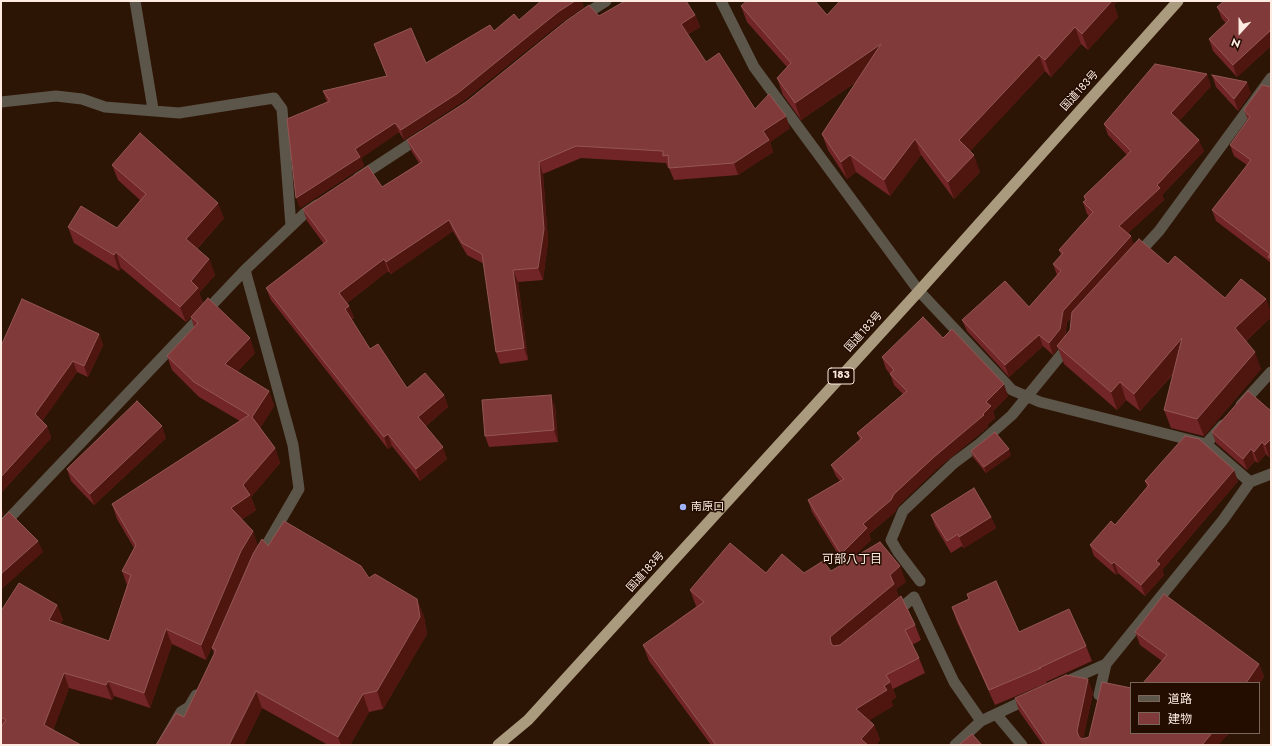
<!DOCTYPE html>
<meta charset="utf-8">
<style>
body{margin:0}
#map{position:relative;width:1272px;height:746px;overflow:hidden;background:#2d1505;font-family:Jost,"Noto Sans JP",sans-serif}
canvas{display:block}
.frame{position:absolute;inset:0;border:2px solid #feece2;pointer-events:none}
.legend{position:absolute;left:1130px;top:682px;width:130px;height:52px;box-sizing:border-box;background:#230c00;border:1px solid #7b665a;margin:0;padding:5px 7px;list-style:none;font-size:12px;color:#feece2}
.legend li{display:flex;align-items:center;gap:8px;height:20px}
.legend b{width:20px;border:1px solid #7b665a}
.north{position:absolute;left:1220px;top:12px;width:40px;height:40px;-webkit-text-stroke:3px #230c00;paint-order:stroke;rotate:201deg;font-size:11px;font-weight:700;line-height:16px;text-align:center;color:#feece2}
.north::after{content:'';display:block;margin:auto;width:14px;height:18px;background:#feece2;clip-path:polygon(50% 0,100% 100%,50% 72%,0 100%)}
</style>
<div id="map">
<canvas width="1272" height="746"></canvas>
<div class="frame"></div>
<ul class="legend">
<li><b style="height:5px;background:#5c5549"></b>道路</li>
<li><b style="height:11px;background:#803a3a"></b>建物</li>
</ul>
<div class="north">N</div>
</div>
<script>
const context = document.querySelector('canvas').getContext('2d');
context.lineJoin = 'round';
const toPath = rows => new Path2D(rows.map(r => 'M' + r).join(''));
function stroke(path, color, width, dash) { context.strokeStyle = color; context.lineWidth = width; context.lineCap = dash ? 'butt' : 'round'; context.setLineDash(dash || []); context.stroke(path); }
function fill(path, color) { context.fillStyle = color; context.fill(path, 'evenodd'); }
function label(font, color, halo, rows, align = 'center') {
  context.font = font + ' Jost,"Noto Sans JP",sans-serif'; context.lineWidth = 3; context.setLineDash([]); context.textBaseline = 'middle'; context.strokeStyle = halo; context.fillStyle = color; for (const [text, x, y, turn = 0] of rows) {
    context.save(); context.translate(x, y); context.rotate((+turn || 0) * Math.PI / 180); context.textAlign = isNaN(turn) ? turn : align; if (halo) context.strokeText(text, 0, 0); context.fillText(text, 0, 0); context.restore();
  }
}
const minor = toPath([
 [135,1,153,109],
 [721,1,754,67,919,291,1012,390,1040,402,1206,444],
 [581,17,606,1],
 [1,102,56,96,82,99,105,107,179,113,274,98,282,109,291,226],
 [358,178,422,136],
 [1137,255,1159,231,1271,78],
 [245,270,293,445,299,489,259,558],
 [1241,405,1271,372],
 [1223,425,1206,444,1250,482],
 [1,527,245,270,304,214,317,205],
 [920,581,898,552,891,540,903,511,954,463,978,445,1012,415,1070,344],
 [894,614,914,597,954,682,981,721],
 [1063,683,1106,664,1223,520,1250,482,1271,474],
 [1099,695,1106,664],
 [996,714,1022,745],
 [162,745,181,712,189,707,196,695],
 [955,745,981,721,1030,698]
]);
const trunk = toPath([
 [498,745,528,720,919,291,1178,1]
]);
const wall = toPath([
 [1271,1,1271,46,1237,77,1213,51,1209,39,1226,23,1222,19,1217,7],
 [1114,5,1118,17,1088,50,1081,44,1051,77,1045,71,970,151,980,172,954,199,921,155,890,196,856,172,847,179,828,150,822,134,856,82,801,120,783,95,777,78,787,67,747,22,741,6,827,15],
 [584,7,562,22,462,102,404,140,399,132,361,158,364,166,300,208,327,102,323,91,387,76,374,44,426,63,494,31],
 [695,15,700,27,687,35,706,62,755,109,790,128,770,142,773,152,738,175,674,180,669,168,668,168,666,163,581,158,543,174,548,241,543,280,518,282,528,360,500,364,496,352,484,264,467,255,453,231,391,274,388,271,347,303,349,306,354,318,351,320,370,349,407,388,444,395,448,407,426,426,447,459,420,481,392,446,388,449,271,300,266,288,324,244,307,221,303,209,382,187,419,163,412,152,407,140,599,16],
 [1212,75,1251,93,1238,111,1216,87],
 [1211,86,1179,121,1204,151,1162,195,1164,200,1128,233,1134,245,1225,298,1266,299,1271,313,1271,317,1246,341,1261,369,1204,436,1171,428,1164,410,1174,373,1140,411,1126,400,1117,410,1064,364,1058,348,1053,355,1043,346,1009,377,967,331,962,320,1029,307,1057,275,1053,264,1061,255,1059,250,1089,216,1087,214,1083,202,1085,201,1084,196,1127,155,1108,135,1104,124],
 [1072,317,1070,330,1065,337,1067,322],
 [1271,87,1271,265,1270,262,1216,221,1212,210,1247,165,1234,156,1230,145,1248,120,1244,110],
 [112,165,224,218,197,249,209,259,215,275,199,293,203,303,255,353,237,372,269,391,274,406,260,428,275,448,280,463,251,497,256,510,241,520,258,546,268,546,369,578,417,599,424,617,427,634,383,709,369,712,350,745,328,745,262,708,244,745,156,745,184,717,214,654,212,648,251,558,247,566,206,660,172,644,150,708,114,696,112,700,69,688,53,730,1,745,1,611,57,605,63,620,60,624,109,641,127,585,122,571,134,548,117,519,112,504,240,421,199,397,172,370,167,356,194,327,191,317,186,322,121,268,119,271,74,243,68,227,117,228,140,200,118,180],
 [22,299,99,334,103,345,88,377,77,372,42,421,47,426,51,438,1,493,1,346],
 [943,338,1008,396,993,411,995,418,987,425,988,427,938,468,898,506,895,512,869,534,871,540,851,559,906,582,896,589,899,598,915,625,921,640,912,645,919,658,925,673,893,689,896,697,891,701,893,706,869,720,874,725,880,740,876,745,711,745,649,661,643,645,697,606,696,606,690,590,766,573,804,573,831,571,844,564,812,512,808,500,840,481,836,476,831,465,860,440,857,433,903,394,894,385,890,374,886,369,882,357],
 [555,406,558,442,489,447,485,436],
 [1271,411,1271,455,1269,457,1266,454,1258,463,1255,461,1247,470,1216,443,1212,432],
 [166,438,94,505,71,481,67,469],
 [971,451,1011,455,986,473,973,457],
 [1145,481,1238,481,1162,570,1164,575,1145,596,1118,573,1116,575,1094,556,1090,545,1115,525,1147,487],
 [931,515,991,517,996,528,964,548,962,546,951,553,935,526],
 [952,607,1019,632,1086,646,1092,661,1046,682,1047,683,995,705,957,622],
 [1135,632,1259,664,1264,677,1259,684,1259,683,1162,661,1140,645],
 [1093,692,1083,739,1229,733,1218,745,1043,745,1019,711,1015,698]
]);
const shadedWall = toPath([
 [575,1,582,1,584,7,562,22,462,102,404,140,401,130,558,12],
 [1107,1,1118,1,1114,5,1118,17,1088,50,1082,34],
 [695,15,700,27,685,36,681,24],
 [1075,27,1081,44,1051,77,1045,60],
 [1271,30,1271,46,1237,77,1233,65],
 [881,44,887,60,801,120,795,103],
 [1039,55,1045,71,965,157,959,140],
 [1207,74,1211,86,1175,125,1171,113],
 [1247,82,1251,93,1238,111,1234,99],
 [786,116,790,128,770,142,773,152,738,175,734,163,763,131],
 [395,123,399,132,361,158,364,166,300,208,296,198,355,149],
 [915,139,921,155,890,196,884,180],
 [1199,140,1204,151,1162,195,1164,200,1124,237,1119,226],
 [850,155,856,172,847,179,841,162],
 [974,155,980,172,954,199,948,182],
 [539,162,543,174,548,241,543,280,538,268],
 [218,203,224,218,191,255,186,239],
 [449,220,453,231,391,274,386,262],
 [1131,236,1135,247,1067,322,1064,340,1057,346,1058,348,1053,355,1049,343,1063,311],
 [116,252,121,268,119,271,114,255],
 [209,259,215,275,199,293,203,304,186,322,180,307,191,281],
 [384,259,388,271,344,305,339,293],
 [513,270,518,282,528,360,524,348],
 [1266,299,1271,313,1271,317,1241,345,1235,328],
 [349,306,354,318,349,321,345,309],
 [99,334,103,345,88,377,84,366],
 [1039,335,1043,346,1009,377,1005,365],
 [250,338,255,353,230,379,225,364],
 [1182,338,1188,356,1140,411,1134,394],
 [1255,352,1261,369,1204,436,1197,419],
 [73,361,77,372,39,426,35,414],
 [1120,382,1126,400,1117,410,1111,392],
 [1004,384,1008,396,993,411,995,418,987,425,988,427,938,468,898,506,895,512,869,534,871,540,845,565,841,554,863,524,934,457,983,414,986,402],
 [269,391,274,406,258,432,252,417],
 [444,395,448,407,422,429,418,417],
 [551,395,555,406,558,442,554,430],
 [47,426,51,438,1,493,1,477],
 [162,426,166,438,94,505,90,494],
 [388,434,392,446,388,449,384,437],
 [1271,439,1271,455,1269,457,1265,445],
 [1262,442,1266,454,1258,463,1254,452],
 [443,447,447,459,420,481,416,469],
 [275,448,280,463,251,497,256,510,236,523,231,508,243,485],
 [1009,449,1011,455,986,473,984,467],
 [1251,449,1255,461,1247,470,1243,459],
 [1234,470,1238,481,1162,570,1164,575,1145,596,1141,585,1156,561],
 [1,507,4,514,1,517],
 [991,517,996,528,964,548,959,537],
 [253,531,258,546,247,566,206,660,201,645,241,551],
 [38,541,43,552,1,590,1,574],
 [1114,562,1118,573,1116,575,1112,564],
 [900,566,906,582,896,589,900,599,836,659,831,643,830,637,890,575],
 [417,599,424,617,427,634,383,709,377,691],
 [57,605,63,620,55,635,49,620],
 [166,629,172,644,150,708,144,693],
 [1259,664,1264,677,1259,684,1259,683,1246,683],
 [64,673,69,688,49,740,44,725],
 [1088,679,1093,692,1082,744,1077,731],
 [108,681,114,696,112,700,106,685],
 [890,682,896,697,891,701,893,706,862,725,856,709,884,686],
 [256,691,262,708,244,745,229,745],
 [363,694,369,712,350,745,341,745,338,737],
 [874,725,880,740,876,745,864,745,861,739],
 [1212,733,1229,733,1218,745,1202,745]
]);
const building = toPath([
 [541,1,575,1,558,12,458,93,401,130,395,123,355,149,360,157,296,198,287,119,330,101,323,91,387,76,374,44,411,28,426,63,490,25,494,31,514,14,519,20,541,1],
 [625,1,686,1,695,15,681,24,706,62,719,53,755,109,769,94,786,116,763,131,769,140,734,163,669,168,668,155,663,156,663,151,576,146,539,162,544,229,538,268,513,270,524,348,496,352,482,254,462,243,449,220,386,262,384,259,339,293,349,306,345,309,370,349,378,344,407,388,425,373,444,395,418,417,443,447,416,469,388,434,384,437,266,288,327,241,303,209,368,166,382,187,422,162,407,140,466,102,566,21,589,5,599,16,625,1],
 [747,1,815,1,827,15,840,1,1112,1,1082,34,1075,27,1045,60,1039,55,959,140,974,155,948,182,915,139,884,180,850,155,841,162,822,134,881,44,795,103,777,78,791,63,741,6,747,1],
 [1224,1,1271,1,1271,30,1233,65,1209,39,1229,20,1217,7,1224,1],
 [1155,64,1207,74,1171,113,1199,140,1157,185,1160,188,1119,226,1131,236,1063,311,1060,329,1049,343,1039,335,1005,365,962,320,1005,281,1029,307,1061,271,1053,264,1063,253,1059,250,1093,212,1083,202,1086,200,1084,196,1131,151,1104,124,1155,64],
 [1212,75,1247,82,1234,99,1212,75],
 [1262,85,1271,87,1271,258,1268,257,1270,254,1212,210,1251,160,1230,145,1250,117,1244,110,1262,85],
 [140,133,218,203,186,239,209,259,191,281,198,288,180,307,116,252,114,255,68,227,81,206,117,228,146,194,112,165,140,133],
 [1139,239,1168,264,1175,256,1225,298,1241,279,1266,299,1235,328,1255,352,1197,419,1164,410,1182,338,1134,394,1120,382,1111,392,1057,346,1070,330,1072,312,1139,239],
 [208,298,250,338,225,364,269,391,252,417,275,448,243,485,250,495,231,508,253,531,241,551,201,645,166,629,144,693,108,681,106,685,64,673,44,725,81,745,1,745,1,727,6,720,1,717,1,611,19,583,57,605,49,620,109,641,131,575,122,571,136,545,112,504,249,415,194,382,167,356,198,323,191,317,208,298],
 [22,299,99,334,84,366,73,361,35,414,47,426,1,477,1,346,22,299],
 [923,317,943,338,952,329,1004,384,986,402,991,406,983,414,984,415,934,457,894,494,891,500,863,524,867,528,841,554,808,500,844,479,831,465,862,438,857,433,907,391,890,374,894,370,882,357,923,317],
 [1248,391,1271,411,1271,439,1265,445,1262,442,1254,452,1251,449,1243,459,1212,432,1248,391],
 [551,395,554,430,485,436,482,400,551,395],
 [137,401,162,426,90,494,67,469,137,401],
 [995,432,1009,449,984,467,971,451,995,432],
 [1185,436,1199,439,1234,470,1156,561,1160,564,1141,585,1114,562,1112,564,1090,545,1111,521,1115,525,1149,485,1145,481,1185,436],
 [974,488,991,517,959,537,958,534,947,541,931,515,974,488],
 [9,512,38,541,1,574,1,520,9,512],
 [284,521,361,566,369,578,375,574,417,599,420,617,377,691,363,694,338,737,256,691,229,745,156,745,176,713,184,717,216,650,212,648,253,554,262,539,268,546,284,521],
 [880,542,900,566,890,575,894,584,830,637,831,643,833,646,840,645,901,596,915,625,905,630,919,658,886,675,890,682,884,686,887,690,856,709,874,725,861,739,868,745,716,745,643,645,704,602,690,590,730,543,766,573,782,554,804,573,823,561,831,571,880,542],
 [996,581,1019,632,1069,609,1086,646,1039,668,1041,668,989,690,952,607,969,599,967,594,996,581],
 [1164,594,1259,664,1246,683,1143,683,1167,655,1135,632,1164,594],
 [1066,675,1088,679,1077,731,1079,737,1082,739,1089,737,1102,682,1131,688,1131,733,1212,733,1202,745,1047,745,1015,698,1066,675],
 [972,734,982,745,959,745,972,734]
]);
const markers = [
 [683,507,4,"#9fb3fd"]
];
const shields = [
 [841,376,26]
];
const shieldNames = [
 ["183",841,376]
];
const streetNames = [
 ["国道183号",1080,91,-48],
 ["国道183号",864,332,-48],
 ["国道183号",646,572,-48]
];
const poiNames = [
 ["南原口",691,507]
];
const neighbourhoodNames = [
 ["可部八丁目",852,560]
];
stroke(minor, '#5c5549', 11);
stroke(trunk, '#aa9a7e', 11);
fill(wall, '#712526');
fill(shadedWall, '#4f1610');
fill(building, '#803a3a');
stroke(building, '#945655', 1);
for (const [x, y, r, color] of markers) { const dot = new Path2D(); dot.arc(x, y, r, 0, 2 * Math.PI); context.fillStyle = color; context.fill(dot); stroke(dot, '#230c00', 1.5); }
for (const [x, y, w] of shields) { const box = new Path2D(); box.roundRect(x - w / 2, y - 8, w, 16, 3); context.fillStyle = '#230c00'; context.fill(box); stroke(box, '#feece2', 1); }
label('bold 10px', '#feece2', null, shieldNames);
label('11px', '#feece2', '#230c00', streetNames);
label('11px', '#feece2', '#230c00', poiNames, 'left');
label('12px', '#feece2', '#230c00', neighbourhoodNames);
</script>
